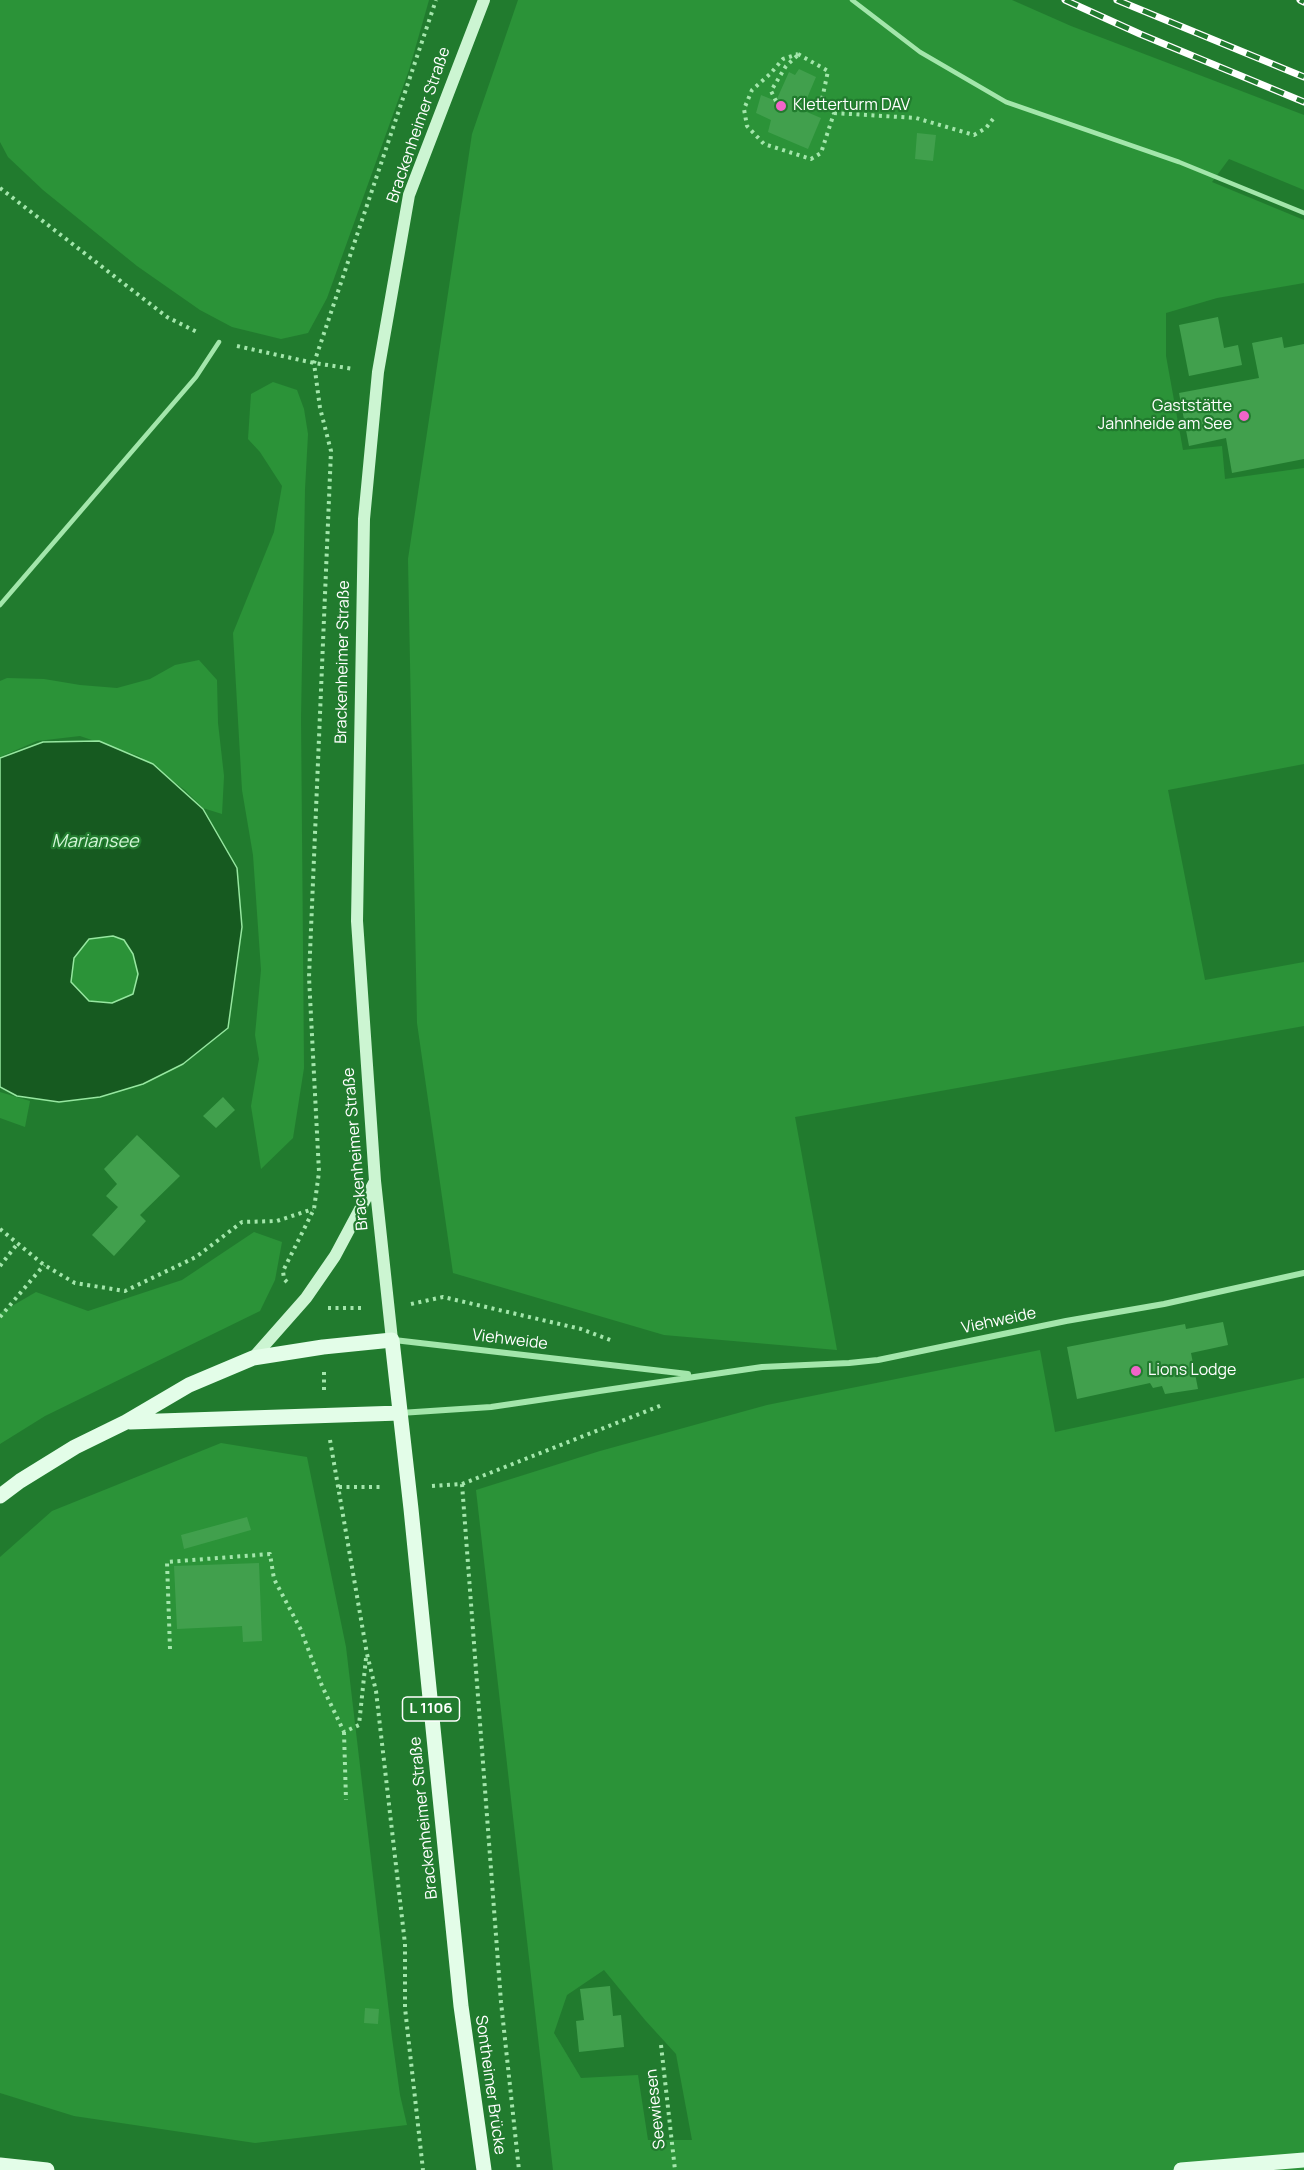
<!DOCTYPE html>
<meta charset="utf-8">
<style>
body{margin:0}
canvas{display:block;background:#217b2e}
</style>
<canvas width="1304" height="2170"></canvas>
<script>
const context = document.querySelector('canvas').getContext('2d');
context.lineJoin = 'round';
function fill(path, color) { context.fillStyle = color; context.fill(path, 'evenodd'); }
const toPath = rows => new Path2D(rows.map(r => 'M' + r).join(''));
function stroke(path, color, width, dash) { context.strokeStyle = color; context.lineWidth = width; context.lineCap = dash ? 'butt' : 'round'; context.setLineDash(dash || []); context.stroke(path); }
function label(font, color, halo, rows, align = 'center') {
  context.font = font + ' Manrope,sans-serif'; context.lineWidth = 4.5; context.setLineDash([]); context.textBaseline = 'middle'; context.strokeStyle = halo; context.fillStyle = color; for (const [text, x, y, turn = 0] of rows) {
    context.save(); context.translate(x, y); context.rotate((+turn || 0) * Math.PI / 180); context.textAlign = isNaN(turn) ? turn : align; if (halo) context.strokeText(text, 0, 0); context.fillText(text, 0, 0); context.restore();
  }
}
const green = toPath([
 [0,0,429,0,409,70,327,298,308,333,281,339,232,327,200,310,137,266,43,190,8,157,0,142],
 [518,0,1012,0,1071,26,1304,115,1304,190,1229,159,1212,182,1304,220,1304,283,1217,298,1166,313,1166,356,1183,450,1222,446,1225,479,1304,468,1304,764,1168,790,1205,980,1304,962,1304,1026,795,1117,837,1350,664,1335,453,1273,417,1023,408,559,472,134],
 [273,382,297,390,304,409,308,434,305,489,301,718,304,1068,293,1138,261,1169,251,1106,259,1059,255,1035,261,970,253,855,242,790,233,633,274,532,282,486,260,452,248,439,251,394],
 [199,660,217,680,218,723,224,776,222,814,203,808,185,790,139,756,80,736,37,741,0,757,0,681,7,678,44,679,80,685,117,688,150,679,175,665],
 [113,936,124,940,133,954,138,974,133,994,112,1003,89,1001,71,982,74,958,89,939],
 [0,1092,30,1101,25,1127,0,1118],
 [254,1232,282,1242,275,1280,260,1311,45,1416,0,1444,0,1313,36,1292,88,1311,182,1280],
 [1040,1350,1055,1432,1304,1378,1304,2170,553,2170,476,1490,600,1451,767,1405],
 [604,1970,645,2020,676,2054,692,2140,648,2140,638,2075,581,2078,554,2033,567,1995],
 [221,1443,307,1457,346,1647,392,2038,400,2095,407,2125,255,2143,74,2116,0,2093,0,1557,52,1511]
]);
const water = toPath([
 [43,742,99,741,153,764,203,809,237,868,242,927,228,1028,183,1064,143,1084,100,1097,59,1102,17,1096,0,1087,0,758,43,742],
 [113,936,124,940,133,954,138,974,133,994,112,1003,89,1001,71,982,74,958,89,939,113,936]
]);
const building = toPath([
 [799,69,816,77,802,110,821,118,808,149,768,132,771,120,756,113,761,95,776,101,789,72,795,75],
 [917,133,936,135,933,161,915,159],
 [1218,317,1224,348,1238,345,1242,365,1189,376,1179,325],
 [1282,337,1284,348,1304,344,1304,459,1232,473,1226,438,1189,446,1179,393,1259,378,1252,343],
 [223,1097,235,1110,216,1128,203,1116],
 [137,1135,180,1176,140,1215,146,1221,114,1256,92,1235,118,1207,106,1196,117,1184,104,1169],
 [1223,1322,1228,1345,1191,1353,1198,1389,1165,1394,1162,1386,1153,1388,1150,1383,1077,1399,1067,1347,1185,1324,1186,1329],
 [247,1517,251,1530,184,1549,181,1535],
 [259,1563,262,1641,243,1642,242,1626,177,1629,174,1566],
 [610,1986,613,2016,621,2015,624,2047,579,2052,576,2021,584,2020,580,1989],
 [365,2008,379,2009,378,2024,364,2023]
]);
const path = toPath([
 [798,54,828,71,821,104,834,113,821,153,811,159,764,144,747,126,744,109,752,90,770,74,783,59,798,54],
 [776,101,771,91,786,66,798,55],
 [834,113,916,118,974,135,986,128,993,119],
 [0,188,167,317,199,333],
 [237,346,314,363,354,369],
 [0,1229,44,1265,75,1283,125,1291,196,1257,242,1222,277,1221,313,1209],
 [0,1266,18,1243],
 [287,1282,284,1279,283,1271,314,1209,319,1172,309,977,331,451,320,408,314,363,436,0],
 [411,1304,443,1297,581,1329,613,1341],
 [328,1308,365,1308],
 [0,1317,44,1265],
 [324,1372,324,1391],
 [330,1440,367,1654,376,1691,405,1944,405,2008,423,2170],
 [462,1484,501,2002,519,2170],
 [432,1486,462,1484,662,1405],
 [339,1487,383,1487],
 [170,1649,167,1562,270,1554,274,1579,301,1630,322,1686,344,1732,359,1725,366,1658],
 [344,1732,346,1800],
 [661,2045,675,2170]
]);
const service = toPath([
 [852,0,920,52,1006,102,1179,162,1304,213],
 [0,605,196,377,219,342]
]);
const minor = toPath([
 [394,1340,688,1374],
 [400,1413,491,1407,762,1367,849,1363,878,1360,1066,1321,1164,1304,1304,1273]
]);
const secondary = toPath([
 [392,1340,375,1181,357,921,364,519,378,372,409,195,484,0],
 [253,1358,306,1298,335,1256,375,1181]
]);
const primary = toPath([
 [130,1422,400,1413],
 [0,1496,20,1481,75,1447,126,1422,189,1385,253,1358,323,1347,392,1340,411,1509,461,2006,484,2170],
 [0,2165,47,2170],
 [1181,2170,1304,2160]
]);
const rail = toPath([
 [1065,0,1140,34,1304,102],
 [1117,0,1304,77],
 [1300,0,1304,2]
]);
const markers = [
 [781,106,6,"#f264c9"],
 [1244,416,6,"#f264c9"],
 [1136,1371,6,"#f264c9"]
];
const shields = [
 [431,1709,57]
];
const shieldNames = [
 ["L 1106",431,1709]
];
const poiNames = [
 ["Kletterturm DAV",793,106],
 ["Gaststätte",1232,407,"right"],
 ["Jahnheide am See",1232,425,"right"],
 ["Lions Lodge",1148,1371]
];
const streetNames = [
 ["Brackenheimer Straße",419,125,-71],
 ["Brackenheimer Straße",343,662,-89],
 ["Brackenheimer Straße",356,1149,-95],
 ["Viehweide",999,1321,-12],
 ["Viehweide",510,1340,7],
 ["Brackenheimer Straße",424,1818,-96],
 ["Sontheimer Brücke",490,2085,82],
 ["Seewiesen",656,2109,-96]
];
const waterNames = [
 ["Mariansee",95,842]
];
fill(green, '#2b9338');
fill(water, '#165a20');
stroke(water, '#96e7a0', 1.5);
fill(building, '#41a04d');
stroke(path, '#a3e6ab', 4, [3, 4.5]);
stroke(service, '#a3e6ab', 4.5);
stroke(minor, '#a3e6ab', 6);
stroke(secondary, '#ccf5d2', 12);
stroke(primary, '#e3fde8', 15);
stroke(rail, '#fff', 7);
stroke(rail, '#217b2e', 4.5, [14]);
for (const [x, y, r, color] of markers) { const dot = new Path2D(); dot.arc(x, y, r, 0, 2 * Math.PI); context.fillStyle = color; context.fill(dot); stroke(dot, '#217b2e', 2); }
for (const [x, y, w] of shields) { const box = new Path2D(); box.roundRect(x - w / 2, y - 12, w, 24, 4.5); context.fillStyle = '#217b2e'; context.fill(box); stroke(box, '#fff', 1.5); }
label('bold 15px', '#fff', null, shieldNames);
label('16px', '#fff', '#217b2e', poiNames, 'left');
label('16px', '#fff', '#217b2e', streetNames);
label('italic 18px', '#d2f6d7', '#217b2e', waterNames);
</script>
